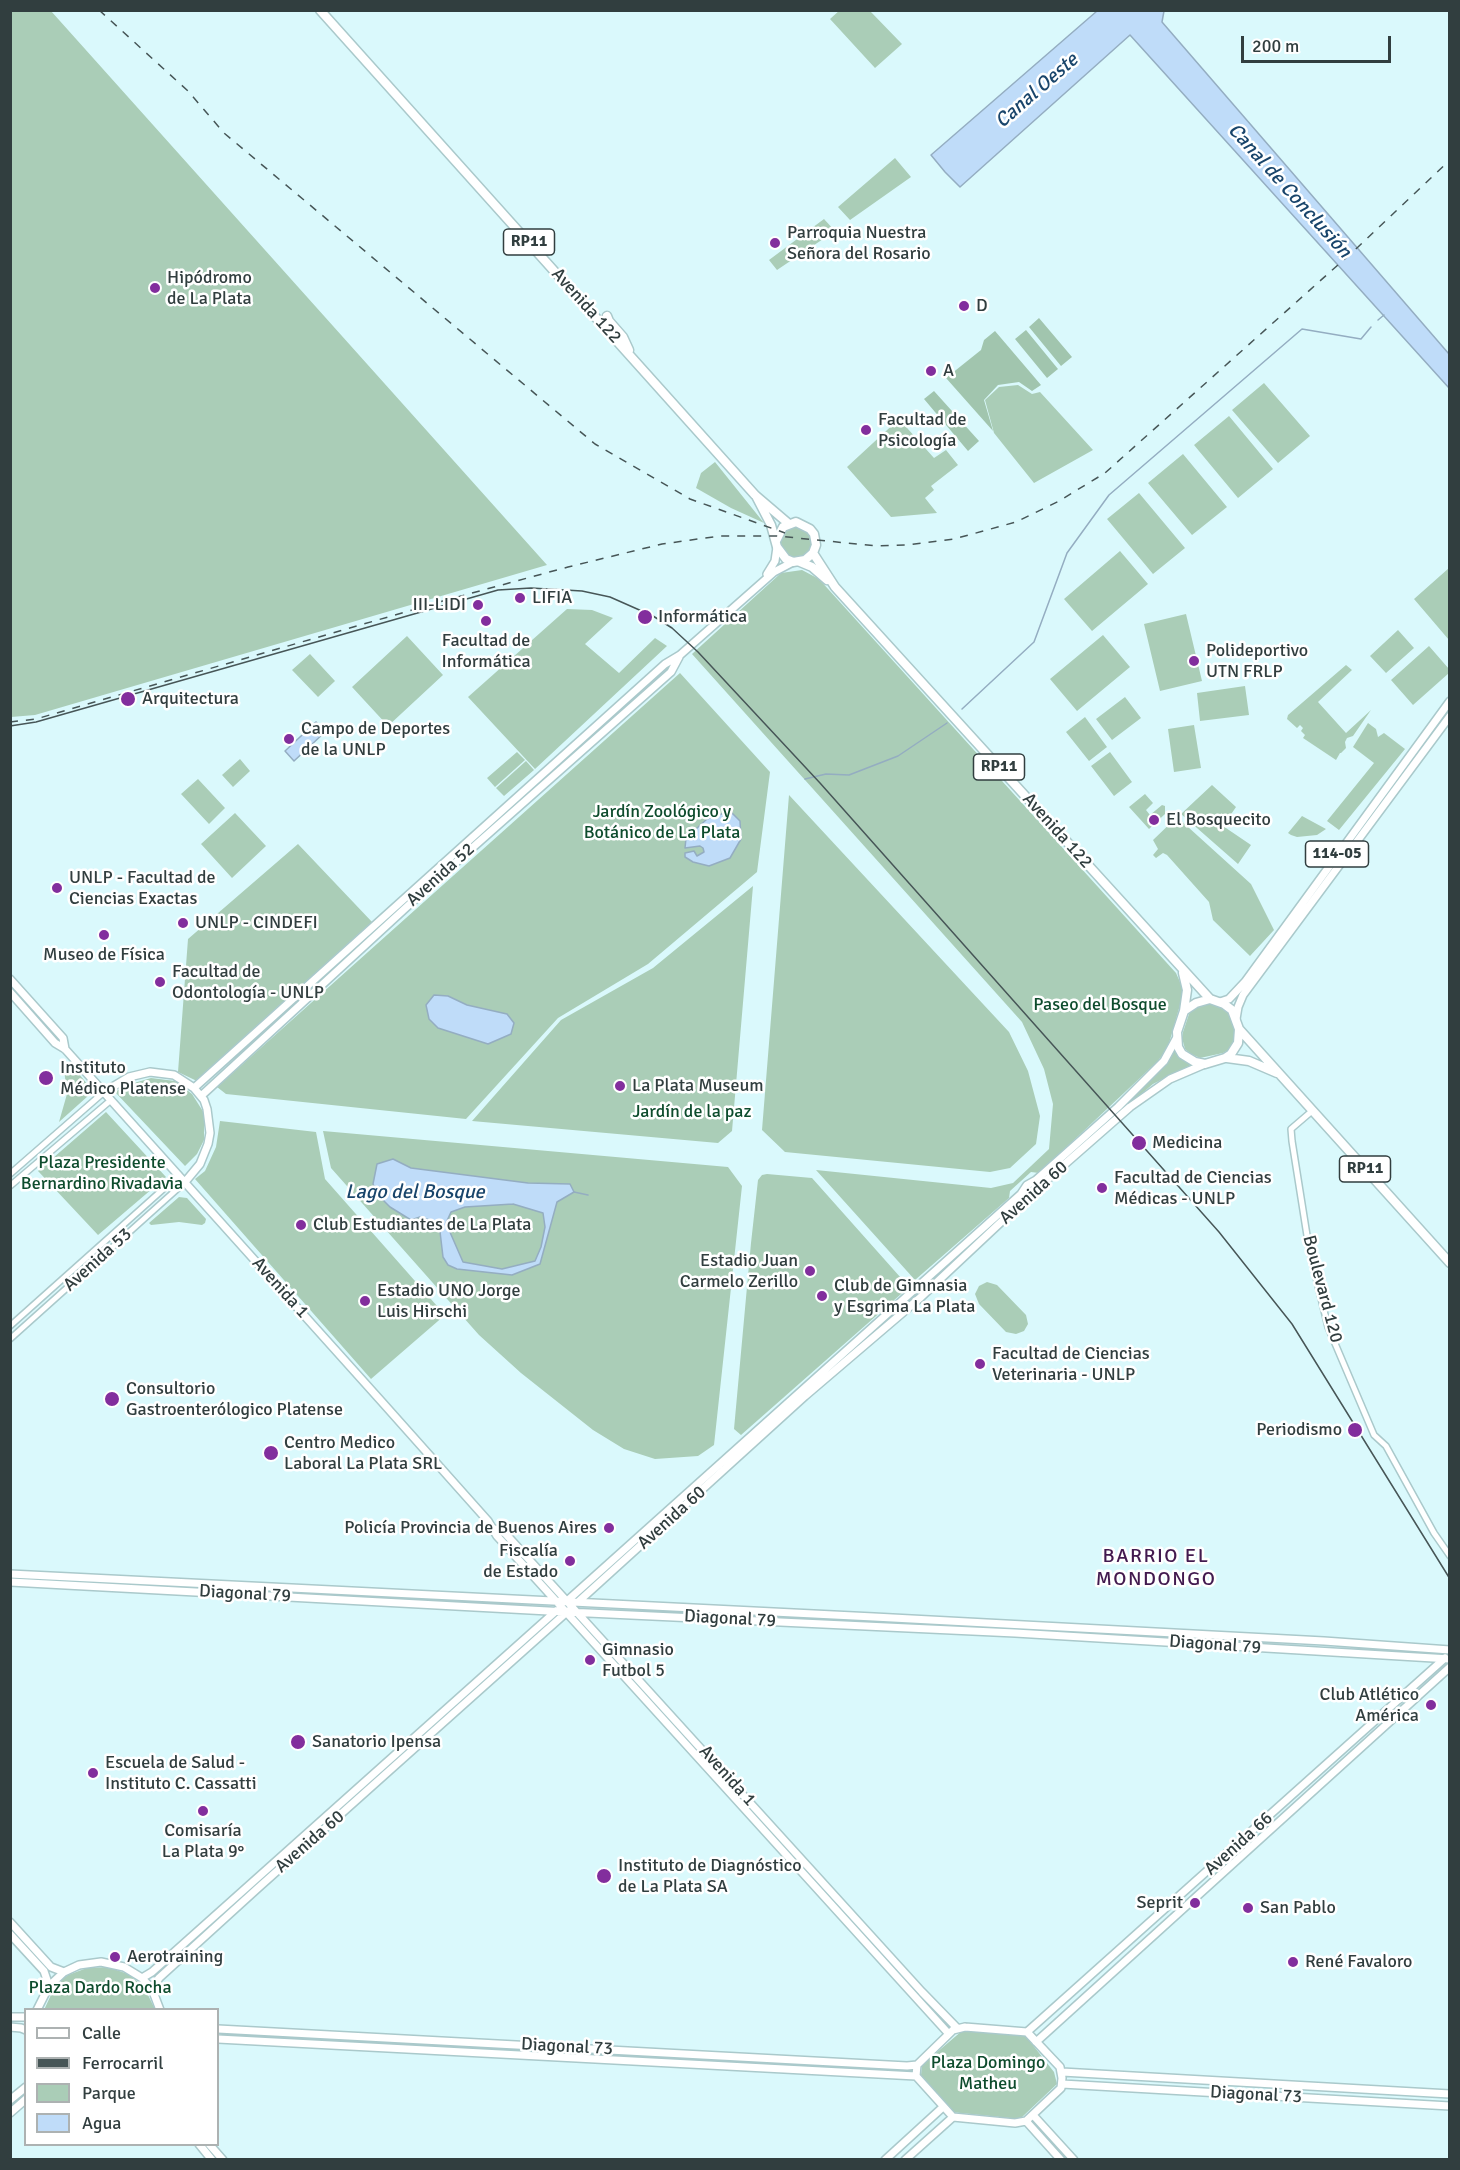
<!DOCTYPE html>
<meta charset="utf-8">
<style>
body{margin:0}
#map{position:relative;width:1460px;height:2170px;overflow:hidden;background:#daf9fc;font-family:Signika,sans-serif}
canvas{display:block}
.frame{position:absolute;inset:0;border:12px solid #313e3f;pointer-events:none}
.legend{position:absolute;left:24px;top:2008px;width:195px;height:138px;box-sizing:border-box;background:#fff;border:2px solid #adb2b2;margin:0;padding:8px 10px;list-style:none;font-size:18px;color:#313e3f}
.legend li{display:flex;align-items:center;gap:12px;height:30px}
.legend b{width:30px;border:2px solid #adb2b2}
.scale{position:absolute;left:1241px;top:36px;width:150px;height:27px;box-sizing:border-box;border:3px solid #313e3f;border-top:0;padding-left:8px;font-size:18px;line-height:21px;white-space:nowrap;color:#313e3f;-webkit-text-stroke:4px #fff;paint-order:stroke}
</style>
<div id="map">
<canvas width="1460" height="2170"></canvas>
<div class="frame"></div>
<ul class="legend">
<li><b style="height:8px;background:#fff"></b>Calle</li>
<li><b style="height:8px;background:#475657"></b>Ferrocarril</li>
<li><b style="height:16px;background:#aacdb7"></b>Parque</li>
<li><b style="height:16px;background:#bfdcf9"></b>Agua</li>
</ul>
<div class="scale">200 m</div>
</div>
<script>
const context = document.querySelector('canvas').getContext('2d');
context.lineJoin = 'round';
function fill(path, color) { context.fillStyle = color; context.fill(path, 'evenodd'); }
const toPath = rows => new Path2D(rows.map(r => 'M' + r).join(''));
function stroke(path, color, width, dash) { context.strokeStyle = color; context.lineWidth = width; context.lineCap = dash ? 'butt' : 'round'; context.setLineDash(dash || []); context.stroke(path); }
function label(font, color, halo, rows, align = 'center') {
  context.font = font + ' Signika,sans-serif'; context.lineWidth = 5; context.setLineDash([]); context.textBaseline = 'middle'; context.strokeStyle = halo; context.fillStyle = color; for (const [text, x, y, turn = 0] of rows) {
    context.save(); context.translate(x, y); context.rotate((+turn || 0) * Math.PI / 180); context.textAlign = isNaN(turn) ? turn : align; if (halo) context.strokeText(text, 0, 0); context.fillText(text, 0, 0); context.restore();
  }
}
const green = toPath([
 [11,10,51,11,547,565,35,715,11,717],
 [840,10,870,11,902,44,875,68,830,19],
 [895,158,911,177,850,220,838,207],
 [824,219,835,231,777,270,769,260],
 [1264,383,1310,436,1278,463,1232,410],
 [1018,385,1032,394,1040,392,1093,450,1034,483,994,433,985,400,999,387],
 [1229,416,1273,469,1238,498,1194,445],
 [899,419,934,458,946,450,958,465,931,486,934,490,925,498,937,513,891,517,847,467],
 [1183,454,1227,507,1192,535,1148,483],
 [715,462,764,523,731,508,696,488,701,473],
 [1139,493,1185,548,1153,574,1107,519],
 '780 543a16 16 0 1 1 32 0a16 16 0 1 1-32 0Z',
 [1120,551,1148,584,1092,631,1064,599],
 [1449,568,1449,640,1414,599],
 [802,570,819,579,1176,973,1184,991,1168,1047,1158,1061,1039,1173,1031,1172,1010,1191,1009,1198,915,1280,816,1170,991,1188,1013,1183,1049,1149,1053,1104,1044,1069,1022,1022,692,654,781,573],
 [567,609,592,610,613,618,585,644,619,673,655,638,667,646,535,769,468,697],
 [1186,614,1202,681,1160,691,1144,624],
 [1398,630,1414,648,1386,673,1370,656],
 [1103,635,1130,667,1077,711,1050,679],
 [407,636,443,675,388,726,352,687],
 [1429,646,1449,669,1449,673,1413,705,1391,680],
 [310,654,335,681,318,697,292,670],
 [1346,665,1352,670,1318,702,1346,733,1371,710,1353,736,1347,738,1345,742,1346,748,1341,753,1340,753,1336,760,1303,738,1305,735,1301,731,1303,728,1300,725,1297,728,1287,719,1288,715],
 [680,673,770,772,757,872,648,964,558,1018,466,1119,226,1094,217,1087],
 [1245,686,1249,715,1200,721,1197,693],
 [1125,697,1141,718,1112,740,1096,719],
 [1085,717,1107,747,1089,761,1066,732],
 [1368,723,1376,729,1378,737,1384,733,1405,749,1339,830,1327,821,1374,763,1353,747],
 [1194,725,1201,768,1174,772,1168,729],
 [517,752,525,760,495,787,487,778],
 [1110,752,1132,782,1114,796,1091,766],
 [240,759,250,771,233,787,222,775],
 [526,761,534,770,504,796,496,788],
 [198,779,225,808,209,824,181,794],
 [1212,785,1236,807,1223,826,1251,845,1238,864,1181,814],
 [1145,794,1153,803,1146,810,1150,815,1162,805,1165,806,1165,814,1149,829,1129,807],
 [789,795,1009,1032,1028,1071,1040,1116,1036,1144,1010,1168,990,1172,785,1152,762,1130],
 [235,813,266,846,232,878,201,844],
 [1302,816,1326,829,1317,835,1297,837,1291,835,1288,833],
 [1177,817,1251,884,1274,930,1250,956,1213,920,1209,902,1167,855,1163,853,1156,858,1153,855,1158,849,1153,840],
 [298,844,373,923,199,1082,178,1072,188,939],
 [753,886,732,1131,718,1143,472,1121,561,1020,653,968],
 [1213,1003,1223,1005,1230,1012,1234,1020,1236,1040,1231,1049,1223,1053,1200,1058,1191,1054,1185,1049,1182,1038,1183,1032,1189,1014,1195,1008,1205,1004],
 [1175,1049,1180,1058,1191,1065,1153,1084,1119,1113,1117,1111,1164,1066],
 [70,1063,88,1085,88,1096,59,1122,67,1094,64,1069],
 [151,1078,175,1081,192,1094,204,1113,204,1140,197,1154,185,1166,115,1092,124,1086],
 [106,1112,166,1177,98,1235,38,1171],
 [220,1121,316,1132,325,1179,445,1315,371,1379,195,1179,205,1171,216,1147],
 [323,1131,728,1167,742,1186,714,1445,698,1456,655,1459,624,1449,593,1430,521,1373,479,1335,331,1168],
 [767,1174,812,1178,909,1287,741,1435,734,1429,751,1243,758,1180,762,1175],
 [179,1197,187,1198,206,1219,205,1223,202,1225,179,1222,151,1225,149,1223],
 [987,1282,997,1285,1026,1315,1028,1324,1024,1331,1016,1334,1006,1332,979,1304,975,1294,979,1286],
 [108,1967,128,1974,144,1987,155,2009,44,2010,56,1984,68,1975,87,1968],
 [963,2030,1025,2035,1054,2072,1057,2084,1020,2119,951,2112,921,2075,922,2065]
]);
const forest = toPath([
 [1039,318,1072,357,1061,366,1029,327],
 [1026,330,1058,369,1047,378,1015,339],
 [995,331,1041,385,1032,391,1019,382,998,385,984,400,993,431,946,378,981,350,984,340],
 [934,391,979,441,968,451,924,399]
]);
const water = toPath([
 [1097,11,1164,11,1162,22,1449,354,1449,388,1130,35,960,187,945,172,931,155,1097,11],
 [316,722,325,732,294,761,285,751,316,722],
 [730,811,740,821,741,839,730,858,709,866,693,862,685,857,685,853,694,851,697,856,704,852,703,848,700,846,685,848,686,838,707,819,730,811],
 [434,995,448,996,467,1005,507,1014,514,1023,511,1034,488,1044,438,1028,429,1019,426,1005,434,995],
 [393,1159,411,1168,528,1183,570,1184,574,1192,557,1202,540,1264,512,1275,457,1269,448,1265,443,1257,439,1223,420,1217,411,1220,390,1207,379,1196,373,1184,377,1164,393,1159],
 [513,1204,543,1213,545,1227,541,1247,535,1261,502,1269,463,1262,446,1223,451,1212,465,1207,513,1204]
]);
const stream = toPath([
 [1378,320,1384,315],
 [962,709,1034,642,1067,553,1109,495,1302,329,1361,339,1371,327],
 [805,779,826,774,849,775,898,756,947,723],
 [574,1192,588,1195]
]);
const minor = toPath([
 [1312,1111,1291,1129,1292,1141,1309,1248,1328,1327,1374,1435,1386,1446,1434,1533,1450,1556],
 [10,1174,104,1092],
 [10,1186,111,1100],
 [10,1326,179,1175],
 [10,1339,185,1182]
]);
const major = toPath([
 [767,574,775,561,777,547],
 [10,979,63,1038,65,1049],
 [10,992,55,1043,65,1049,382,1402,488,1521,497,1536,948,2033],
 [1220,1002,1229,999,1245,982,1450,701],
 [1236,1019,1238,1007,1243,995,1450,716],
 [194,1088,665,664,680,655,774,572,793,562],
 [104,1092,129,1077,150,1072,174,1075,194,1088,204,1100,207,1109,210,1133,208,1144,200,1164,185,1182],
 [201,1096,436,880,671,672,679,657],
 [494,1529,503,1531,922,1992,957,2028],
 [10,1574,874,1617,1324,1641,1450,1650],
 [10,1582,567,1612,1015,1633,1450,1659],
 [567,1601,1021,1194,1027,1185,1036,1180,1118,1107,1164,1061,1176,1039],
 [578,1602,805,1396,921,1297,1033,1192,1130,1107,1170,1079,1205,1064],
 [10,1922,51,1967,64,1972],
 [10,1934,44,1971,49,1986],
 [142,1978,152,1972,556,1611],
 [152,1989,159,1978,258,1888,568,1611],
 [37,2010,49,1986,64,1972,79,1965,101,1962,124,1967,142,1978,152,1989,160,2010],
 [10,2017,26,2017],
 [10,2027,21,2028,26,2030],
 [965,2027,1027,2032,1060,2067,1062,2078,1061,2088,1026,2121,1015,2123,953,2117,916,2076,917,2065,953,2030,965,2027],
 [218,2029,907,2066,917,2065],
 [1027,2032,1445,1658],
 [218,2039,916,2076],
 [1036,2042,1450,1667],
 [1062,2072,1450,2094],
 [1062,2084,1450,2106],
 [10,2100,26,2087],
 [10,2113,26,2099],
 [1033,2115,1074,2160],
 [1026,2121,1061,2160],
 [199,2144,212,2160],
 [209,2144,223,2160],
 [885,2160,943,2107],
 [905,2160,953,2117]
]);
const highway = toPath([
 [320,10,755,495,789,524],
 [607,316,609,321,623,337,629,350],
 [756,496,771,525,777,547,786,559,793,562,805,560,813,553,816,545,814,534,810,529,796,522,783,527,776,541],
 [813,553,835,587,1210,999],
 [800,562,812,567,827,580],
 [1183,973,1187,990,1184,1011],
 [1210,999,1224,1004,1232,1010,1239,1029,1238,1043,1231,1054,1225,1058,1205,1064,1195,1062,1182,1054,1178,1047,1177,1032,1184,1011,1196,1003,1210,999],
 [1239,1029,1450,1263],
 [1227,1058,1249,1061,1277,1073]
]);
const tram = toPath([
 [10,726,36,722,498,590,531,588,582,591,610,597,653,616,672,628,698,652,820,783,1219,1232,1292,1324,1450,1579]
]);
const rail = toPath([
 [99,10,188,91,224,133,595,444,690,499,785,533],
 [10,722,36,719,450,599,568,567,662,544,720,536,777,536,877,546,906,545,954,539,1016,522,1059,501,1105,473,1358,247,1450,160]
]);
const markers = [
 [775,243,6,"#822e9d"],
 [155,288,6,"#822e9d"],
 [964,306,6,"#822e9d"],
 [931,371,6,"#822e9d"],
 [866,430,6,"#822e9d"],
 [520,598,6,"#822e9d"],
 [478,605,6,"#822e9d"],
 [645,617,8,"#822e9d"],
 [486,621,6,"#822e9d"],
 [1194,661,6,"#822e9d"],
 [128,699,8,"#822e9d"],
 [289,739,6,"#822e9d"],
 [1154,820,6,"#822e9d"],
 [57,888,6,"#822e9d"],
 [183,923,6,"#822e9d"],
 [104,935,6,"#822e9d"],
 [160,982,6,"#822e9d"],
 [46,1078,8,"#822e9d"],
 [620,1086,6,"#822e9d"],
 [1139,1143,8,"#822e9d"],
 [1102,1188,6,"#822e9d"],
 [301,1225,6,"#822e9d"],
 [810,1271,6,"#822e9d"],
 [822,1296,6,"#822e9d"],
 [365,1301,6,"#822e9d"],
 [980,1364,6,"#822e9d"],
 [112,1399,8,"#822e9d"],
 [1355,1430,8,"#822e9d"],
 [271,1453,8,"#822e9d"],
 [609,1528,6,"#822e9d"],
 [570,1561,6,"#822e9d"],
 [590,1660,6,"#822e9d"],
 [1431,1705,6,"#822e9d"],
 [298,1742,8,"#822e9d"],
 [93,1773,6,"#822e9d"],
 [203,1811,6,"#822e9d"],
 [604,1876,8,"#822e9d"],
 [1195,1903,6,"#822e9d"],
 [1248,1908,6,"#822e9d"],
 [115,1957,6,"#822e9d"],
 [1293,1962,6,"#822e9d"]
];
const shields = [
 [529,242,51],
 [999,767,51],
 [1337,854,63],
 [1365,1169,51]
];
const shieldNames = [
 ["RP11",529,242],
 ["RP11",999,767],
 ["114-05",1337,854],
 ["RP11",1365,1169]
];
const poiNames = [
 ["Parroquia Nuestra",787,233],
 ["Señora del Rosario",787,254],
 ["Hipódromo",167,278],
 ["de La Plata",167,299],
 ["D",976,306],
 ["A",943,371],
 ["Facultad de",878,420],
 ["Psicología",878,441],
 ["LIFIA",532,598],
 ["III-LIDI",466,605,"right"],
 ["Informática",658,617],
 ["Facultad de",486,641,"center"],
 ["Informática",486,662,"center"],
 ["Polideportivo",1206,651],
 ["UTN FRLP",1206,672],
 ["Arquitectura",142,699],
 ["Campo de Deportes",301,729],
 ["de la UNLP",301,750],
 ["El Bosquecito",1166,820],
 ["UNLP - Facultad de",69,878],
 ["Ciencias Exactas",69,899],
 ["UNLP - CINDEFI",195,923],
 ["Museo de Física",104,955,"center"],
 ["Facultad de",172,972],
 ["Odontología - UNLP",172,993],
 ["Instituto",60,1068],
 ["Médico Platense",60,1089],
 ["La Plata Museum",632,1086],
 ["Medicina",1152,1143],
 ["Facultad de Ciencias",1114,1178],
 ["Médicas - UNLP",1114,1199],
 ["Club Estudiantes de La Plata",313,1225],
 ["Estadio Juan",798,1261,"right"],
 ["Carmelo Zerillo",798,1282,"right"],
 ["Club de Gimnasia",834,1286],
 ["y Esgrima La Plata",834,1307],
 ["Estadio UNO Jorge",377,1291],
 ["Luis Hirschi",377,1312],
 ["Facultad de Ciencias",992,1354],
 ["Veterinaria - UNLP",992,1375],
 ["Consultorio",126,1389],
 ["Gastroenterólogico Platense",126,1410],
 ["Periodismo",1342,1430,"right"],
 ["Centro Medico",284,1443],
 ["Laboral La Plata SRL",284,1464],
 ["Policía Provincia de Buenos Aires",597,1528,"right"],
 ["Fiscalía",558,1551,"right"],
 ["de Estado",558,1572,"right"],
 ["Gimnasio",602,1650],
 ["Futbol 5",602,1671],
 ["Club Atlético",1419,1695,"right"],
 ["América",1419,1716,"right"],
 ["Sanatorio Ipensa",312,1742],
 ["Escuela de Salud -",105,1763],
 ["Instituto C. Cassatti",105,1784],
 ["Comisaría",203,1831,"center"],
 ["La Plata 9°",203,1852,"center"],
 ["Instituto de Diagnóstico",618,1866],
 ["de La Plata SA",618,1887],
 ["Seprit",1183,1903,"right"],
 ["San Pablo",1260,1908],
 ["Aerotraining",127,1957],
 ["René Favaloro",1305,1962]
];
const streetNames = [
 ["Avenida 122",586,306,48],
 ["Avenida 122",1057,831,48],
 ["Avenida 52",441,875,-42],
 ["Avenida 60",1034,1193,-42],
 ["Avenida 53",98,1260,-42],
 ["Avenida 1",280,1288,48],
 ["Boulevard 120",1322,1289,75],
 ["Avenida 60",672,1518,-42],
 ["Diagonal 79",245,1594,3],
 ["Diagonal 79",730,1619,3],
 ["Diagonal 79",1215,1645,4],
 ["Avenida 1",727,1776,48],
 ["Avenida 60",310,1842,-41],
 ["Avenida 66",1239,1844,-42],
 ["Diagonal 73",567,2047,3],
 ["Diagonal 73",1256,2095,3]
];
const parkNames = [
 ["Jardín Zoológico y",662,812],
 ["Botánico de La Plata",662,833],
 ["Paseo del Bosque",1100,1005],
 ["Jardín de la paz",692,1112],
 ["Plaza Presidente",102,1163],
 ["Bernardino Rivadavia",102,1184],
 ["Plaza Dardo Rocha",100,1988],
 ["Plaza Domingo",988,2063],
 ["Matheu",988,2084]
];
const waterNames = [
 ["Canal Oeste",1037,91,-41],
 ["Canal de Conclusión",1289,191,48],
 ["Lago del Bosque",415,1193]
];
const neighbourhoodNames = [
 ["BARRIO EL",1156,1557],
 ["MONDONGO",1156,1580]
];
fill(green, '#aacdb7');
fill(forest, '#a1c5ae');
fill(water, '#bfdcf9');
stroke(water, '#94adc1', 1.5);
stroke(stream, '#94adc1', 1.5);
stroke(minor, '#aac9cb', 8);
stroke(major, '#aac9cb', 10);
stroke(highway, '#aac9cb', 11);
stroke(minor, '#fff', 5);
stroke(major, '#fff', 7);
stroke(highway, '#fff', 8);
stroke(tram, '#475657', 1.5);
stroke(rail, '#475657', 1.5, [8, 8]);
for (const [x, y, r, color] of markers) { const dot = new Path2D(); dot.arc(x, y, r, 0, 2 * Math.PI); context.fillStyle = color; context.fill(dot); stroke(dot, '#fff', 2); }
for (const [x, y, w] of shields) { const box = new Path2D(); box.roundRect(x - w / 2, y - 13, w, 26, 4.5); context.fillStyle = '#fff'; context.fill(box); stroke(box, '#313e3f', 1.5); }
label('bold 16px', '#313e3f', null, shieldNames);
label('18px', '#313e3f', '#fff', poiNames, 'left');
label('18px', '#313e3f', '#fff', streetNames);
label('18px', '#0e4c2d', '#fff', parkNames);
label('italic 20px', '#19456b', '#fff', waterNames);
context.letterSpacing = '1.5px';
label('20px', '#421a4f', '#fff', neighbourhoodNames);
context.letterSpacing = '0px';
</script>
